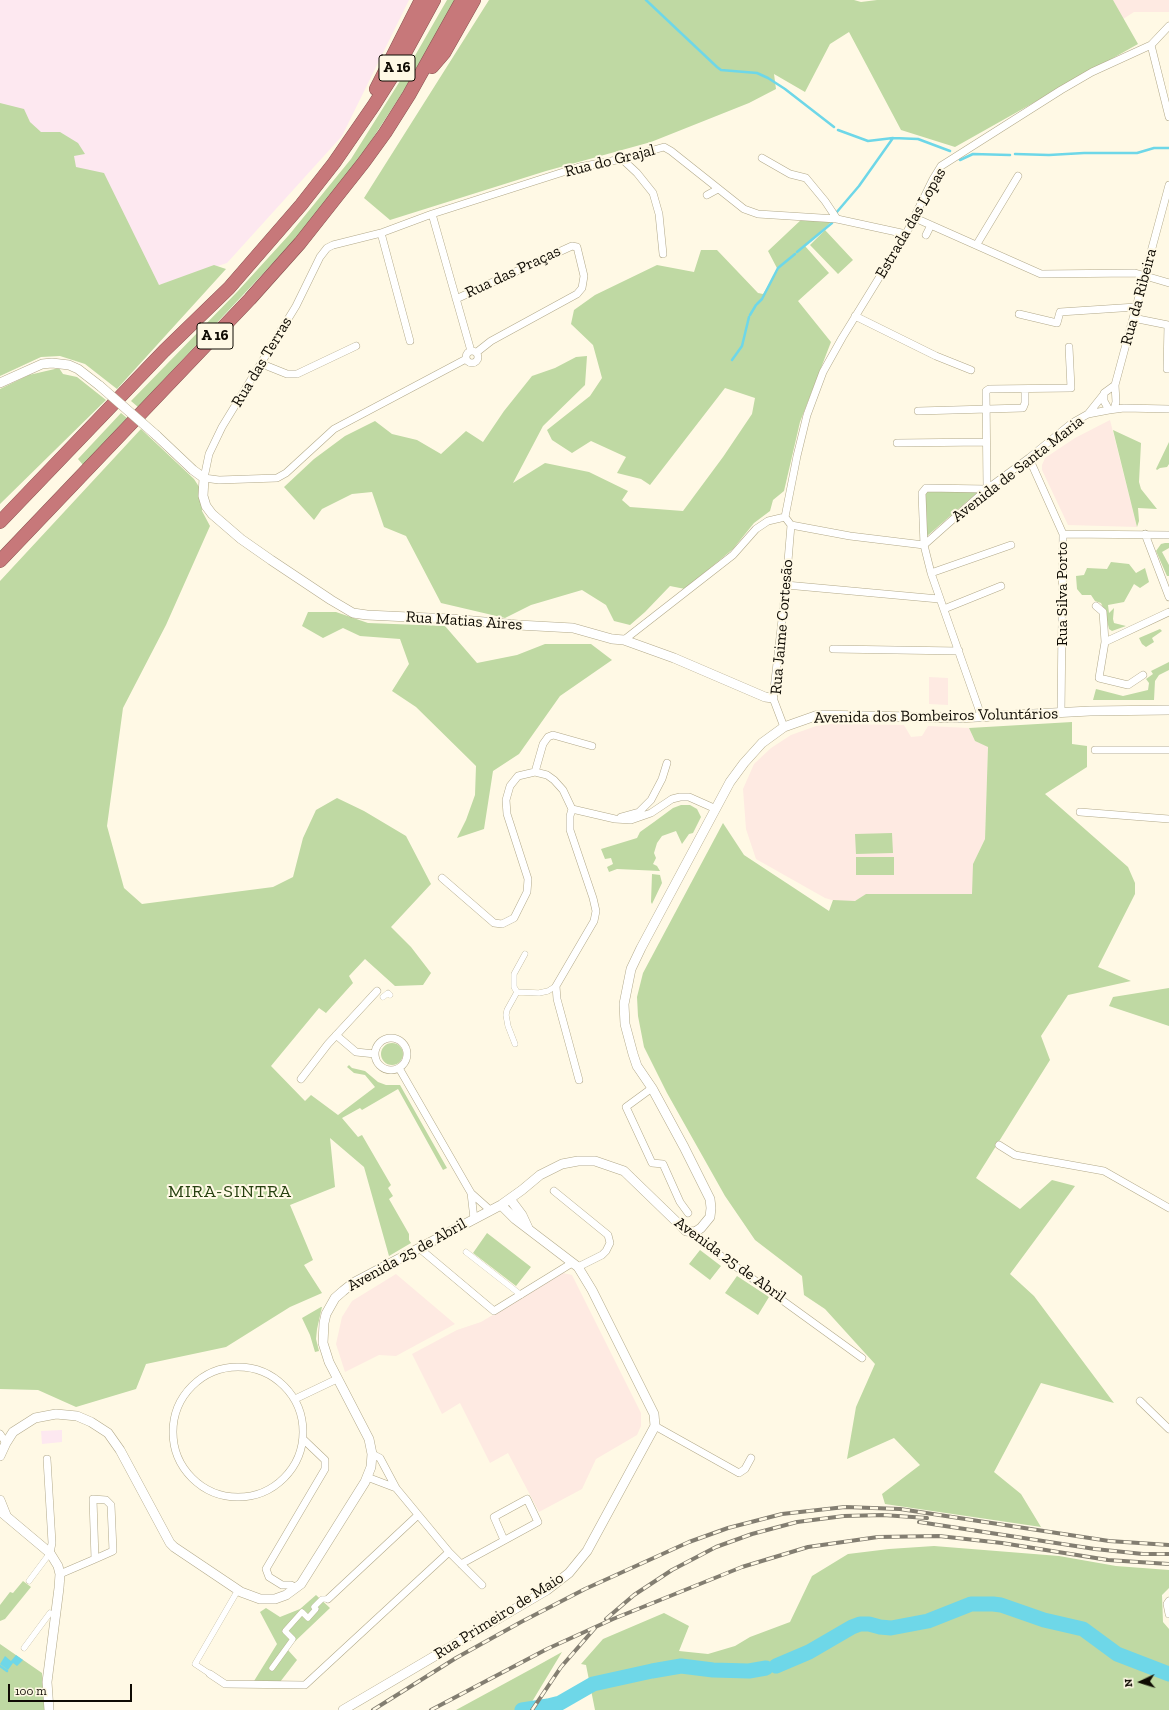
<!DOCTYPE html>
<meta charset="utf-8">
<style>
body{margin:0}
#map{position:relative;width:1169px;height:1710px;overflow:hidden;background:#fff9e5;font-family:"Zilla Slab",serif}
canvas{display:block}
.north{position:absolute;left:1121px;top:1662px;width:40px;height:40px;-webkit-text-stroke:3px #fff9e5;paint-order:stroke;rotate:266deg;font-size:11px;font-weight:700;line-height:16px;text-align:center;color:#0f0b03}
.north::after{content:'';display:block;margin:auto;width:14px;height:18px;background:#0f0b03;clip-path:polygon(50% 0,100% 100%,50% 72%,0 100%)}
.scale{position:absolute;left:8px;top:1684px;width:124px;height:18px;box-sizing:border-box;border:2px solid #0f0b03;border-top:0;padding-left:5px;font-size:12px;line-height:14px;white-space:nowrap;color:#0f0b03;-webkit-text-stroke:3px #fff9e5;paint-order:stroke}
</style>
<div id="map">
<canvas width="1169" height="1710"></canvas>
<div class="north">N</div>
<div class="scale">100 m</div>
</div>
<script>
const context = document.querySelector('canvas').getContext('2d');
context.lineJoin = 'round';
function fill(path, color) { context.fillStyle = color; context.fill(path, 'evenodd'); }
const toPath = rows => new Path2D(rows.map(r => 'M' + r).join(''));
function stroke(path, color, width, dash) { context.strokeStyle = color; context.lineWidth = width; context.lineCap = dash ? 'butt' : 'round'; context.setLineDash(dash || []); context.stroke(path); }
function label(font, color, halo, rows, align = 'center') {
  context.font = font + ' "Zilla Slab",serif'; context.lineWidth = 4; context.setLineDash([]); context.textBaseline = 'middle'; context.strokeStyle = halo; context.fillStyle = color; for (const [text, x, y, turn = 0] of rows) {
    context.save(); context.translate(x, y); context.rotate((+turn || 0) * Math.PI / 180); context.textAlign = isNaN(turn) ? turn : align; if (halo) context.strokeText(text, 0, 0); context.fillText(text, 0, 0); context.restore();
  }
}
const industrial = toPath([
 [0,0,409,0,342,136,227,263,159,285,0,159],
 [62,1430,62,1442,42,1444,41,1431]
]);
const education = toPath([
 [1113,0,1169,0,1169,12,1134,12,1123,19],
 [1110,420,1137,527,1068,525,1042,470,1042,465,1045,458,1075,438],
 [929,677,948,678,948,705,929,704],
 [831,724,904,725,911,737,922,736,928,726,969,728,975,741,988,746,985,839,973,864,973,894,867,894,855,901,835,901,825,898,756,859,746,829,743,789,754,764,771,748,791,735,816,726],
 [563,1273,572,1275,641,1413,641,1426,637,1435,596,1459,582,1489,539,1512,508,1453,490,1463,460,1403,442,1414,412,1354,457,1330,481,1322],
 [396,1274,455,1324,396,1356,379,1355,345,1372,336,1344,342,1317,352,1301]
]);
const green = toPath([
 [447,0,455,0,406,87,356,164,302,232,138,407,131,401,237,292,289,235,351,159,405,73],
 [489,0,854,0,861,2,877,0,1113,0,1138,44,955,147,901,130,849,32,830,44,805,92,774,74,776,89,749,103,651,142,546,171,390,220,364,198],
 [0,103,24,109,30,122,41,132,60,132,78,143,85,154,74,156,76,167,104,173,159,285,214,265,226,269,117,389,85,364,60,356,41,357,0,376],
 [803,218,831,222,805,246,829,273,798,301,831,342,800,422,784,491,773,500,770,511,754,523,733,549,685,589,670,586,645,612,630,625,614,621,606,605,582,590,531,605,505,618,441,603,406,536,384,527,372,492,352,494,322,509,314,520,284,487,314,459,345,436,375,421,392,434,417,440,441,454,466,431,483,442,504,411,532,376,555,368,576,357,587,356,585,385,543,426,513,483,545,463,589,472,628,491,622,500,630,507,683,511,723,457,752,414,755,398,725,388,650,485,641,479,617,473,626,457,591,441,572,453,552,440,547,430,590,396,602,378,593,345,571,324,574,310,595,295,657,265,694,272,701,250,717,250,758,293,763,294,778,270,768,251],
 [825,230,853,260,838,274,810,245],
 [59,368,63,374,77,377,106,400,0,504,0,389,29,375],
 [121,413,127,418,83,465,78,459],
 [141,429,194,479,201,490,202,511,210,526,166,625,123,708,107,826,124,888,142,904,273,887,293,877,303,838,316,810,337,798,364,811,406,836,431,884,391,927,411,947,431,973,423,985,395,986,365,959,349,976,353,983,326,1013,319,1008,271,1066,305,1101,311,1095,338,1115,375,1087,365,1075,354,1073,347,1067,349,1065,352,1068,365,1071,378,1082,386,1085,400,1085,447,1168,443,1170,398,1089,362,1110,360,1108,342,1118,358,1137,362,1135,391,1185,388,1188,393,1196,389,1199,409,1234,409,1240,411,1243,389,1256,364,1167,330,1138,335,1187,290,1205,313,1260,304,1265,322,1293,290,1307,226,1347,146,1364,136,1389,76,1407,38,1390,0,1389,0,581],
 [1113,430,1141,443,1139,482,1141,489,1157,509,1138,508,1139,521,1137,527],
 [1169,442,1169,464,1167,467,1160,468,1157,470,1156,469],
 [979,491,926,537,926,492],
 [1165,543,1169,543,1169,548,1162,552,1169,565,1169,576,1167,576,1156,551,1161,544],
 [1111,562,1129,564,1136,573,1145,568,1149,582,1140,588,1134,584,1124,602,1108,605,1109,613,1114,608,1113,619,1114,623,1126,626,1112,631,1109,629,1105,612,1101,603,1095,601,1091,595,1082,595,1077,589,1076,576,1084,575,1087,568,1107,569],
 [308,612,336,612,368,623,445,626,477,663,517,655,545,644,591,644,612,660,560,696,519,754,493,771,484,829,457,838,466,820,475,795,476,766,416,707,392,691,409,664,400,639,360,636,343,628,323,638,302,626],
 [1160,629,1162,631,1152,638,1154,642,1146,647,1142,644,1139,638],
 [1169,662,1169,670,1159,675,1155,681,1154,700,1093,700,1096,689,1123,696,1148,690,1149,683,1146,679,1153,674,1151,671],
 [1072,722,1072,744,1087,746,1087,767,1045,794,1128,867,1135,883,1135,894,1098,967,1131,981,1068,995,1041,1036,1050,1060,976,1178,1020,1209,1052,1180,1075,1186,1010,1274,1034,1296,1114,1403,1041,1383,994,1472,1021,1494,1041,1527,885,1504,882,1494,920,1465,894,1438,847,1459,856,1407,875,1364,825,1309,804,1295,802,1276,755,1240,725,1196,667,1093,644,1047,638,1016,637,997,643,973,723,823,744,855,829,911,833,900,855,901,866,894,972,894,973,864,985,839,988,747,975,741,969,728],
 [681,805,690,805,697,809,701,817,693,833,689,834,682,844,676,831,662,836,657,843,654,853,656,858,653,864,657,866,660,871,617,869,609,872,607,867,613,864,611,858,605,859,601,849,637,838,640,832,654,822,673,808],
 [892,833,893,853,856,854,855,834],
 [856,857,894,857,894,875,856,875],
 [652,874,660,875,662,883,652,904,651,902],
 [1169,988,1169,1026,1109,1006,1113,997],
 '381 1054a11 11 0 1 1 22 0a11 11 0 1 1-22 0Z',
 [487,1233,531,1267,516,1286,473,1253],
 [700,1250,721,1266,710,1280,689,1264],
 [737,1276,769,1297,758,1315,725,1293],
 [321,1307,322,1307,317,1329,316,1339,319,1351,315,1352,310,1335,302,1318],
 [934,1546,1059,1556,1116,1566,1169,1570,1169,1588,1162,1595,1163,1622,1169,1629,1169,1710,595,1710,586,1665,581,1664,603,1639,664,1613,689,1626,679,1651,708,1654,735,1646,750,1637,790,1622,812,1576,848,1554,889,1549],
 [23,1581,31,1587,5,1619,0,1621,0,1605,10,1592,13,1593],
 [316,1595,330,1608,287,1649,297,1660,280,1682,254,1681,277,1644,260,1612,266,1608,280,1617,300,1609],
 [0,1644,42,1673,45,1710,0,1710],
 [562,1652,527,1710,456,1710,535,1667]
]);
const water = toPath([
 [16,1655,23,1660,17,1666,13,1663,8,1670,0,1664,5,1656,11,1661]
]);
const stream = toPath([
 [646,0,717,67,721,70,757,73,768,78,785,89,834,127],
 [838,130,868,141,893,138],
 [1015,154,1049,155,1084,153,1137,153,1154,148,1169,148],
 [960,160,973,154,1010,155],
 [836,213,859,186,893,138,918,139,950,151],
 [797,252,832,223],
 [757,304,762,299,778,268,795,254],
 [750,315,756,305],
 [732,360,742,346,749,317],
 [1113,1655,1114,1653],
 [0,1666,7,1671]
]);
const river = toPath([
 [776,1666,809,1652,852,1627,860,1624,869,1624,880,1627,891,1628,928,1621,971,1604,993,1604,1001,1605,1044,1620,1083,1629,1117,1654,1169,1674],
 [522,1710,548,1706,560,1703,593,1684,652,1671,681,1666,713,1670,749,1671,766,1668]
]);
const pedestrian = toPath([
 [525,954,514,974,514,987,517,992,539,993,548,991,556,986],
 [383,997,388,993,390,995],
 [515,1044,508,1026,506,1015,507,1010,517,992],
 [466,1252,521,1295],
 [29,1581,50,1553],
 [24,1648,50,1613],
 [272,1668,293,1639,285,1631,302,1612,308,1618,316,1609,314,1607,322,1599,328,1599],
 [210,1674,195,1664,238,1590]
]);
const minor = toPath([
 [1151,45,1169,117],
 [762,158,790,174,806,178,825,201,837,219],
 [622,159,637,173,653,193,659,214,663,254],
 [707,195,718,189],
 [432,214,471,351],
 [915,218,1041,274,1135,273,1169,283],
 [381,233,410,341],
 [926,235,931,225],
 [977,244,1018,176],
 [456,299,572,246,577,247,584,276,582,288,577,294,491,341,477,352],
 [1019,314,1057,323,1060,312,1136,307],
 [855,316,936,356,971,370],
 [1133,318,1168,325,1167,369,1169,369],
 '466 357a6 6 0 1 1 12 0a6 6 0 1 1-12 0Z',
 [466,359,334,429,286,473,277,478,219,480,204,478,209,454,222,427,296,306,320,257,327,248,333,245,381,233,432,214,579,167,622,159,664,147,671,151,744,209,758,214,837,219,906,234],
 [262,364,287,374,297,374,356,346],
 [1114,409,1116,402,1115,385,1169,185],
 [1109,410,1104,401,1104,393,1115,385],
 [918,411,1023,408,1025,403,1025,389],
 [1088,414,1104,394],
 [897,443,986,442],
 [1029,458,1063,534,1061,713],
 [791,525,785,517,797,456,807,415,823,372,842,338,906,234,933,179,941,166,1061,90,1092,72,1151,45,1169,26],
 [791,525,850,536,924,545],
 [1063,534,1169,535],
 [1145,534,1169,597],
 [924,545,987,489,1029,458,1072,423,1088,414,1109,410,1124,408,1169,409],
 [931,573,1011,545],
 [786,585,939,599],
 [1096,606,1103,612,1105,642],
 [944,609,1001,586],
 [624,640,733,555,756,529,768,521,785,517],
 [833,649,959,651],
 [1143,675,1128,685,1099,678,1105,642,1169,612],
 [982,718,931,573,924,545,922,493,926,488,987,489,986,391,989,389,1071,388,1069,347],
 [784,727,773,698,786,585,791,525],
 [1095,750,1169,750],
 [535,772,543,744,548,737,553,735,592,746],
 [572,809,570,816,570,830,593,898,596,911,594,921,556,986,557,999,579,1080],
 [572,809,615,819,631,820,651,813,672,799,680,797,689,797,716,809],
 [1080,812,1169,819],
 [621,817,639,812,651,800,662,779,667,763],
 [442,878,494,923,502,924,514,918,527,892,528,879,507,814,506,800,510,786,518,776,535,772,547,775,554,780,563,790,572,809],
 [336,1035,356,1052,375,1054],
 '375 1054a16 16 0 1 1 32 0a16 16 0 1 1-32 0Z',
 [399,1068,471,1193,490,1210],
 [301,1079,328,1044,377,991],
 [652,1088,626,1107,652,1163,663,1164,680,1202,688,1213],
 [999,1145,1015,1155,1104,1171,1169,1208],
 [554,1191,608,1235,610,1243,606,1251,602,1255,578,1267],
 [471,1193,474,1219],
 [695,1232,706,1245,862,1358],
 [419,1248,494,1311,572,1263],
 '173 1432a65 65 0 1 1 130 0a65 65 0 1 1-130 0Z',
 [295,1399,337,1379],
 [1140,1401,1169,1429],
 [655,1426,739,1473,745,1469,751,1458],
 [0,1434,6,1443],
 [47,1459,52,1543,50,1553],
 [367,1477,396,1488],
 [449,1552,482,1585],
 [461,1564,538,1522,527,1499,494,1517,504,1540],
 [60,1574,95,1559,113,1551,111,1505,106,1500,93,1499,95,1559],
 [296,1588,291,1585,282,1585,269,1577,266,1569,325,1469,325,1460,303,1439],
 [328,1599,418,1515],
 [1169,1601,1167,1604,1169,1614],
 [210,1674,225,1684,305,1685,449,1552,396,1488,380,1458,372,1454]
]);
const tertiary = toPath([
 [0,383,42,364,52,363,69,365,78,369,100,386],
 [156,435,193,470,204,478,203,496,206,506,212,514,241,539,271,560,331,600,353,613,367,615,451,619,518,625,573,628,612,639,624,640,674,658,765,697,773,698],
 [510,1199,522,1215,528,1228],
 [0,1456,6,1443,13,1432,35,1418,56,1414,77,1416,91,1422,108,1433,120,1450,170,1543,174,1547,241,1592,260,1599,275,1599,286,1595,301,1584,365,1482,371,1467,372,1454,369,1439,329,1362,323,1343,324,1323,326,1314,335,1298,343,1291,353,1283,501,1205,522,1190,540,1175,562,1164,578,1161,595,1161,624,1171,686,1231,695,1232,701,1228,710,1217,711,1208,710,1199,684,1147,652,1088,637,1066,633,1054,625,1024,624,1004,631,969,641,948,730,782,744,763,762,743,784,727,818,715,958,718,1090,711,1169,710],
 [0,1500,6,1515],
 [0,1511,50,1553,58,1566,60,1574,59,1588,47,1682,49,1710],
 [343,1710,547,1590,569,1573,587,1551,655,1426,654,1414,592,1290,578,1267,515,1219,501,1205]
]);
const motorway = toPath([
 [432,67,444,53,474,0],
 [376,89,421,0],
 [0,522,164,351,229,288,301,205,334,163,374,105,393,75,434,0],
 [0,561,250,299,300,243,364,162,385,133,409,95,462,0]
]);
const rail = toPath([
 [919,1522,1095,1549,1143,1554,1169,1554],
 [606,1619,634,1595,672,1570,716,1547,752,1534,797,1522,844,1516,883,1515,927,1518],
 [373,1710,456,1658,521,1622,585,1589,689,1542,728,1528,782,1514,845,1507,900,1509,1109,1541,1169,1545],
 [431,1710,547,1649,613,1619,742,1567,808,1547,878,1537,939,1536,1002,1543,1108,1560,1169,1564],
 [532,1710,561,1667,595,1628]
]);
const tertiaryBridge = toPath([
 [100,386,156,435]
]);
const shields = [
 [397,68,36],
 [215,336,36]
];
const shieldNames = [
 ["A 16",397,68],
 ["A 16",215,336]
];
const streetNames = [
 ["Rua do Grajal",610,161,-14],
 ["Estrada das Lopas",911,223,-60],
 ["Rua das Praças",513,272,-25],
 ["Rua da Ribeira",1139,297,-75],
 ["Rua das Terras",262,362,-59],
 ["Avenida de Santa Maria",1018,469,-38],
 ["Rua Silva Porto",1062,594,-90],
 ["Rua Matias Aires",464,621,4],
 ["Rua Jaime Cortesão",782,627,-85],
 ["Avenida dos Bombeiros Voluntários",936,716,-1],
 ["Avenida 25 de Abril",407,1255,-29],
 ["Avenida 25 de Abril",730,1260,36],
 ["Rua Primeiro de Maio",499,1616,-32]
];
const quarterNames = [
 ["MIRA-SINTRA",230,1192]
];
fill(industrial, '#fde8f0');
fill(education, '#feeae2');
fill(green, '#bfd9a3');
fill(water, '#6ed7e8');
stroke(stream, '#6ed7e8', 2.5);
stroke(river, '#6ed7e8', 15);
stroke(pedestrian, '#b2a98a', 6);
stroke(minor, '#b2a98a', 8);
stroke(tertiary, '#b2a98a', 10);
stroke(motorway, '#875250', 14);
stroke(pedestrian, '#fff', 5.5);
stroke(minor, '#fff', 7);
stroke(tertiary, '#fff', 9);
stroke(motorway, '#c7787a', 13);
stroke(rail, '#837e71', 4);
stroke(rail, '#fff9e5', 2.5, [8]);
stroke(tertiaryBridge, '#b2a98a', 10, []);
stroke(tertiaryBridge, '#fff', 9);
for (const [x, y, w] of shields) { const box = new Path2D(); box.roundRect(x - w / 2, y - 13, w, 26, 3); context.fillStyle = '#fff9e5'; context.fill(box); stroke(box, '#0f0b03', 1); }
label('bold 15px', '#0f0b03', null, shieldNames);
label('16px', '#0f0b03', '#fff9e5', streetNames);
context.letterSpacing = '1px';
label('18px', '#26400f', '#fff9e5', quarterNames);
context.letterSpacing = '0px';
</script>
